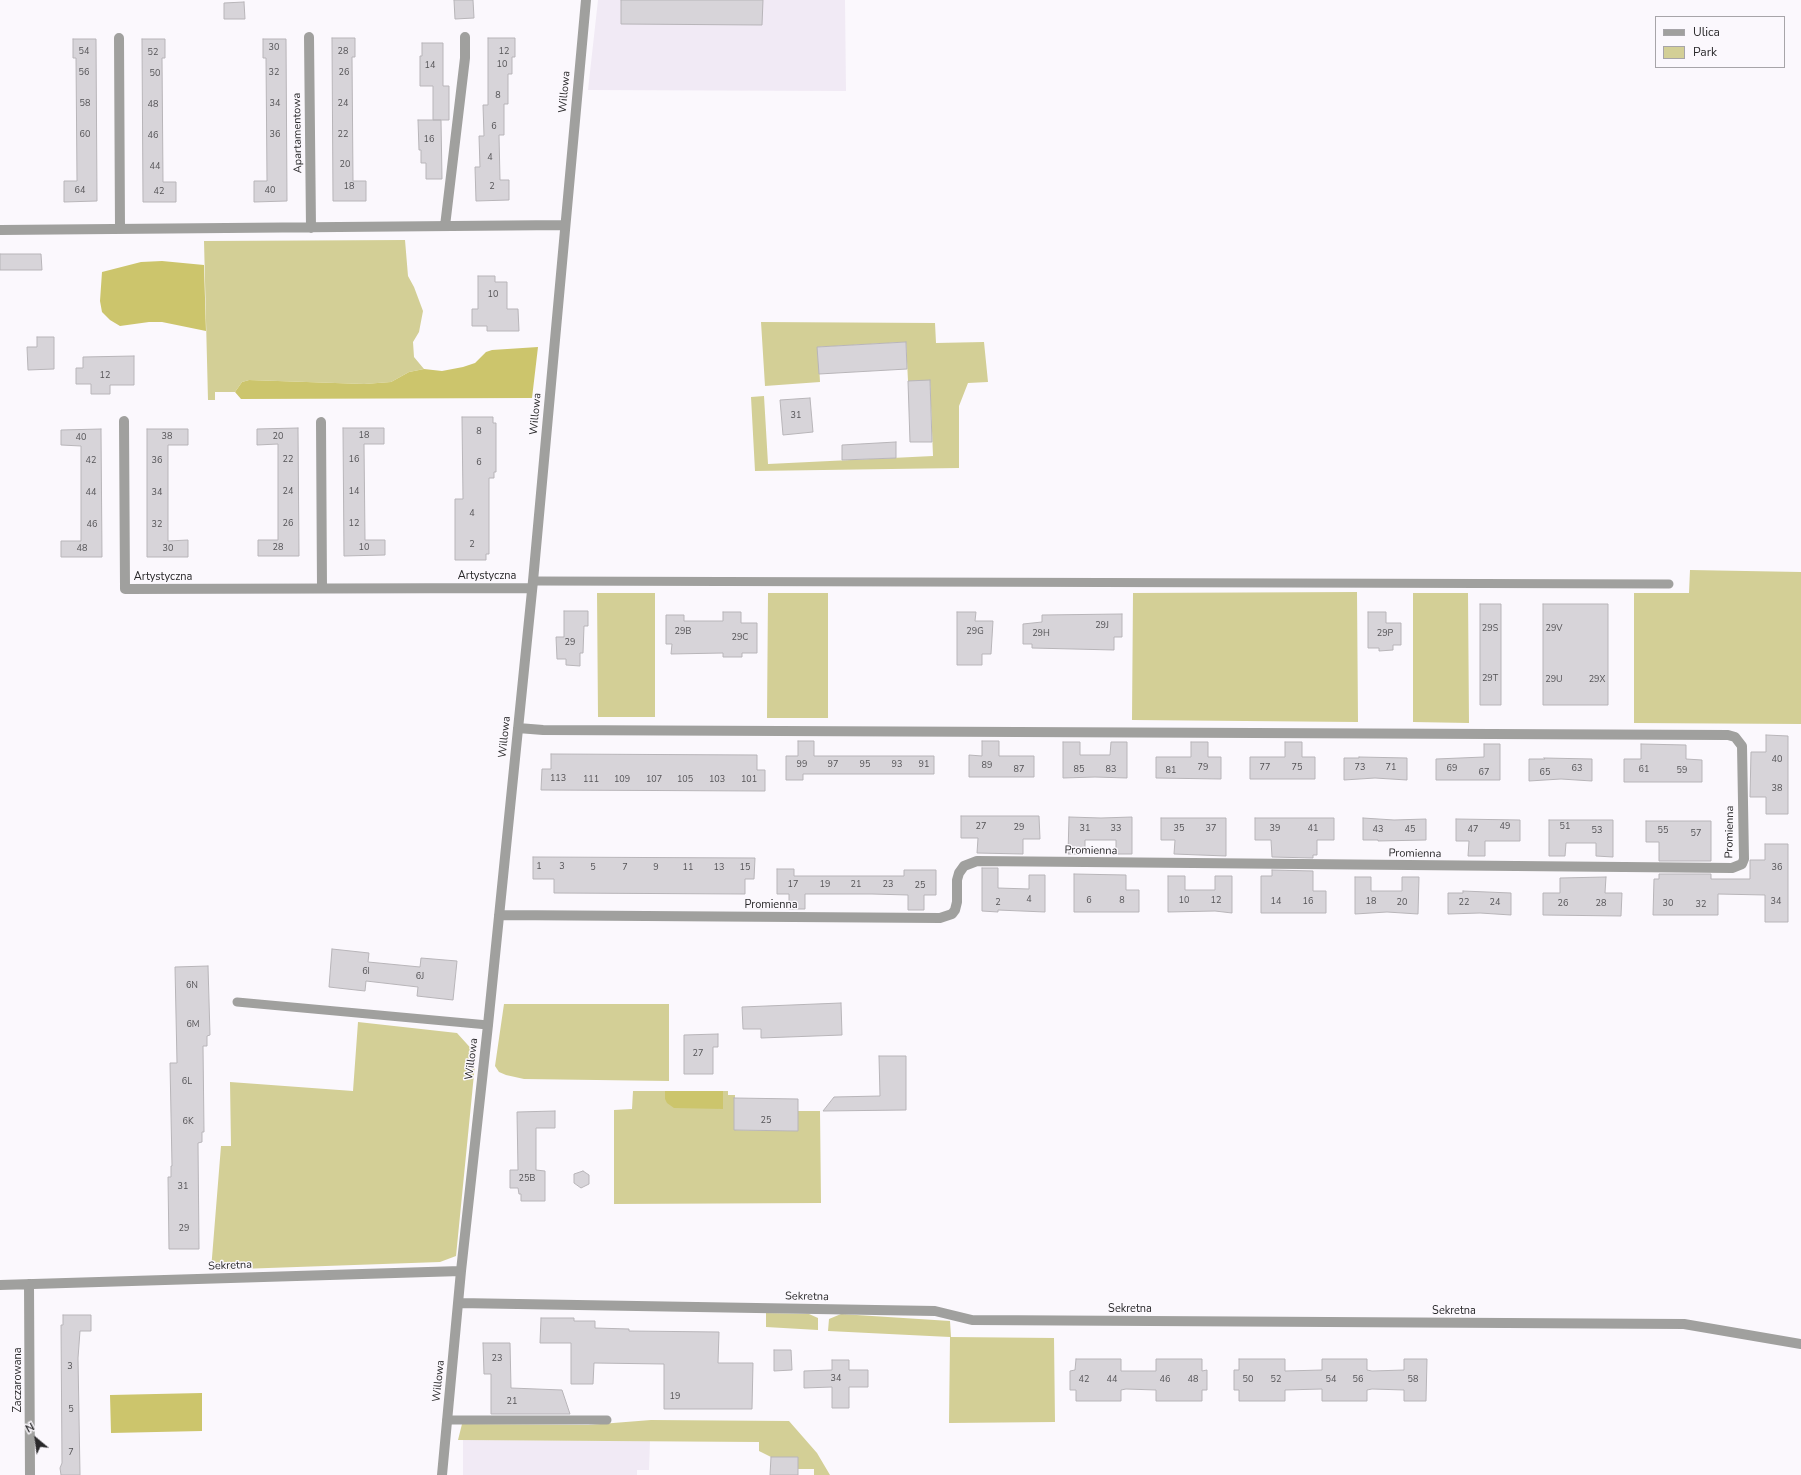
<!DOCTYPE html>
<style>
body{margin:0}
#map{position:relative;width:1801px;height:1475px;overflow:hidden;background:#fbf8fd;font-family:"Nunito Sans",sans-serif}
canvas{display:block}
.legend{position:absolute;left:1655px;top:16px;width:130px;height:52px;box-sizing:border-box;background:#fbf8fd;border:1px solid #a7a5a9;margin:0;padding:5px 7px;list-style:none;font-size:12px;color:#29282a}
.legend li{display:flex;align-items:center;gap:8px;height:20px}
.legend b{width:20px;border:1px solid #a7a5a9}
.north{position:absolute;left:16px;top:1419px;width:40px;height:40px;-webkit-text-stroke:3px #fbf8fd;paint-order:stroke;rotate:331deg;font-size:11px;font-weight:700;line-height:16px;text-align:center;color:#29282a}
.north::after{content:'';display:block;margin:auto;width:14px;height:18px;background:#29282a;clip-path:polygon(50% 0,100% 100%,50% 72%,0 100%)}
</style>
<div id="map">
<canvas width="1801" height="1475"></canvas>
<ul class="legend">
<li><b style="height:5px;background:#a0a09e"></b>Ulica</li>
<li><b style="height:11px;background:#d3cf96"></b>Park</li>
</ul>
<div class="north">N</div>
</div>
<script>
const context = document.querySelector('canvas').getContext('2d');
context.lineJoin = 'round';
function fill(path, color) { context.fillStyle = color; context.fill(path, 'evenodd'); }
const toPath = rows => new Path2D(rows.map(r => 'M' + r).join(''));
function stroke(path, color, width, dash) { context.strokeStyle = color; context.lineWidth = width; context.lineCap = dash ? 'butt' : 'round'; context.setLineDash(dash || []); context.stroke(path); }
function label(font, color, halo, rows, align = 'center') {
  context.font = font + ' "Nunito Sans",sans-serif'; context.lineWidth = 3; context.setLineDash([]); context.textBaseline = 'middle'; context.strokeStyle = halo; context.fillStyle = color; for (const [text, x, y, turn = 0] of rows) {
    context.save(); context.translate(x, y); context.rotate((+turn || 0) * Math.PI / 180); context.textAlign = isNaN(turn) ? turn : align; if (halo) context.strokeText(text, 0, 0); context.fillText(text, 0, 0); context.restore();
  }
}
const built = toPath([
 [598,0,845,0,846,91,588,90],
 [463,1440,650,1441,649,1470,637,1470,637,1475,463,1475]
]);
const green = toPath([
 [405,240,408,276,414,287,423,311,419,332,413,342,414,357,424,369,409,372,391,382,364,384,249,380,242,382,235,392,215,392,215,400,208,400,204,241],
 [761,322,935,323,936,343,984,342,988,382,968,383,959,406,959,468,755,471,751,397,764,396,768,464,933,456,930,381,908,381,906,342,818,347,820,382,765,386],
 [1690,570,1801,572,1801,724,1634,723,1634,593,1689,593],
 [1357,592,1358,722,1132,720,1133,593],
 [597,593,655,593,655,717,598,717],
 [768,593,828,593,828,718,767,718],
 [1413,593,1468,593,1469,723,1413,722],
 [504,1004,669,1004,669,1081,524,1079,506,1075,499,1072,495,1066],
 [358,1022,457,1033,476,1054,456,1256,440,1262,211,1270,221,1146,231,1146,230,1082,353,1091],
 [633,1091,665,1091,665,1099,723,1109,723,1091,728,1091,728,1095,735,1095,734,1130,798,1131,798,1111,820,1111,821,1203,614,1204,614,1110,632,1109],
 [766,1313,809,1314,818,1318,818,1330,766,1327],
 [841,1314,950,1321,951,1337,1054,1338,1055,1422,949,1423,950,1337,828,1331,829,1319],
 [651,1420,789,1421,817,1453,830,1475,814,1475,814,1469,798,1469,798,1457,771,1457,759,1451,759,1442,458,1440,462,1424,588,1425]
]);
const forest = toPath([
 [162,261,204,265,206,331,162,322,149,322,120,326,110,320,102,312,100,301,102,272,141,262],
 [538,347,532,398,241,399,235,392,242,382,249,380,364,384,391,382,409,372,424,369,442,371,463,367,475,363,486,352,492,350],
 [665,1091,723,1091,723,1109,674,1108,667,1103,665,1099],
 [202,1393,202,1431,111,1433,110,1395]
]);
const building = toPath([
 [454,0,473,0,474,18,455,19,454,0],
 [621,0,763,0,762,25,621,24,621,0],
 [244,2,245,19,224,19,224,3,244,2],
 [332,38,355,38,355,57,352,57,353,181,366,181,366,201,333,201,332,38],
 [488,38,515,38,515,57,512,57,512,74,508,74,508,104,504,104,504,135,499,135,500,180,509,180,509,200,476,201,475,167,480,167,479,136,484,136,483,105,488,105,488,38],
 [73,39,96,39,97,201,64,202,64,181,77,181,76,58,73,58,73,39],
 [142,39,165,39,165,58,162,58,163,182,176,182,176,202,143,202,142,39],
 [263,39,286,39,287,201,254,202,254,181,267,181,266,58,263,58,263,39],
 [422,43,443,43,443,86,449,86,449,120,433,120,433,86,420,86,420,56,422,56,422,43],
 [418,120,441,120,442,179,426,179,426,163,421,163,421,150,419,150,418,120],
 [0,254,41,254,42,270,0,270,0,254],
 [478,276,495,276,495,282,507,282,507,309,518,309,519,331,487,331,487,326,472,326,472,309,478,309,478,276],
 [37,337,54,337,54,369,28,370,27,347,37,347,37,337],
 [906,342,907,369,819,374,817,347,906,342],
 [134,356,134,385,110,385,110,394,91,394,91,384,76,384,76,368,83,368,83,357,134,356],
 [930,380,932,442,910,442,908,381,930,380],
 [810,398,813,432,783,435,780,400,810,398],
 [462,417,493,417,493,423,496,423,496,472,494,472,494,478,489,478,489,554,486,554,486,560,455,560,455,499,463,499,462,417],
 [298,428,299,556,258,556,258,540,278,540,278,444,257,445,257,429,298,428],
 [343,428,384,428,384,444,364,444,365,540,385,540,385,555,344,556,343,428],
 [101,429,102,557,61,557,61,541,81,541,81,446,61,445,61,430,101,429],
 [147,429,188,429,188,445,168,445,168,541,188,540,188,557,147,557,147,429],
 [896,442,896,458,842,460,842,445,896,442],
 [1480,604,1501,604,1501,705,1480,705,1480,604],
 [1543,604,1608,604,1608,705,1543,705,1543,604],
 [564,611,588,611,588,626,584,626,583,653,580,653,580,666,566,665,566,659,557,659,556,637,564,637,564,611],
 [723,612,741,612,741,623,757,623,757,653,742,653,742,657,723,657,723,653,671,654,672,644,666,644,666,615,684,615,684,621,723,621,723,612],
 [957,612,976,612,975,621,993,621,991,654,982,654,982,665,957,665,957,612],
 [1368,612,1386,612,1386,623,1401,623,1401,645,1393,645,1393,650,1379,651,1379,648,1368,648,1368,612],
 [1122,614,1122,637,1114,637,1114,650,1032,648,1032,644,1023,644,1023,624,1042,622,1042,615,1122,614],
 [1766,735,1788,736,1788,814,1766,814,1766,797,1750,797,1751,752,1766,752,1766,735],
 [798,741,814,741,814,756,934,756,934,774,803,774,803,780,786,780,786,756,798,756,798,741],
 [982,741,999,741,999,756,1034,756,1034,777,969,777,969,755,982,756,982,741],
 [1063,742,1080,742,1080,755,1110,755,1111,742,1127,742,1127,778,1095,777,1063,778,1063,742],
 [1191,742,1208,742,1208,757,1221,757,1221,779,1156,778,1156,757,1191,757,1191,742],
 [1285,742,1302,742,1302,757,1315,757,1315,779,1250,779,1250,757,1285,757,1285,742],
 [1484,744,1500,744,1500,780,1436,780,1436,759,1484,757,1484,744],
 [1641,744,1686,745,1686,759,1702,760,1702,782,1624,782,1624,759,1641,759,1641,744],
 [551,754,757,755,757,770,765,770,765,791,541,790,542,769,551,769,551,754],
 [1359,757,1407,758,1407,780,1375,778,1344,780,1344,758,1359,758,1359,757],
 [1544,758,1592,759,1592,781,1561,779,1529,781,1529,759,1545,759,1544,758],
 [961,816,1039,816,1040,839,1023,839,1023,854,977,853,978,838,961,838,961,816],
 [1069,817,1101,818,1132,817,1132,854,1116,854,1116,840,1085,840,1085,854,1068,854,1069,817],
 [1161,818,1226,818,1226,856,1174,854,1175,840,1161,840,1161,818],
 [1255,818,1334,818,1334,840,1317,840,1317,855,1313,855,1313,858,1272,857,1271,840,1255,840,1255,818],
 [1363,818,1394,820,1426,819,1426,840,1378,841,1378,840,1363,840,1363,818],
 [1456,819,1520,820,1520,841,1485,841,1485,856,1468,856,1469,841,1456,841,1456,819],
 [1549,820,1613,820,1613,857,1596,856,1596,843,1566,843,1565,856,1549,856,1549,820],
 [1646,821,1711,821,1711,861,1659,861,1659,842,1646,842,1646,821],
 [1765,844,1788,844,1788,922,1765,922,1765,895,1718,894,1718,915,1653,915,1654,879,1659,879,1659,874,1711,874,1711,879,1750,879,1750,860,1765,860,1765,844],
 [533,857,755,858,754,879,745,879,745,894,554,893,554,879,533,879,533,857],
 [982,868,998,868,998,888,1029,889,1029,875,1045,875,1045,912,998,910,998,912,982,911,982,868],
 [777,869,794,869,794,876,904,876,904,870,936,870,936,895,924,895,924,910,908,910,908,895,872,894,805,894,805,909,789,909,789,894,777,894,777,869],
 [1272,870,1313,871,1313,891,1326,891,1326,913,1261,913,1261,876,1272,876,1272,870],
 [1074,874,1126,875,1126,890,1139,890,1139,912,1074,912,1074,874],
 [1168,876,1185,876,1185,890,1215,890,1215,876,1232,876,1232,913,1215,911,1168,912,1168,876],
 [1355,877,1371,877,1371,891,1402,891,1402,877,1419,877,1418,914,1387,912,1355,914,1355,877],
 [1606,877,1605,893,1622,893,1621,916,1543,915,1543,893,1560,893,1560,878,1606,877],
 [1463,891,1511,893,1511,915,1480,913,1448,914,1448,893,1463,893,1463,891],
 [332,949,369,953,368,962,420,967,421,958,457,961,453,1000,417,996,418,987,366,981,365,991,329,987,332,949],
 [208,966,210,1035,207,1036,207,1046,203,1046,204,1132,202,1132,202,1142,198,1143,199,1249,169,1249,168,1177,171,1177,171,1166,172,1166,170,1063,177,1063,175,967,208,966],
 [841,1003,842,1035,761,1038,761,1029,743,1029,742,1007,841,1003],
 [718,1034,718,1047,713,1047,713,1074,684,1074,684,1035,718,1034],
 [879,1056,906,1056,906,1110,823,1111,834,1097,880,1096,879,1056],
 [734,1098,798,1099,798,1131,734,1130,734,1098],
 [555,1111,555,1128,536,1128,536,1170,545,1171,545,1201,521,1201,521,1194,519,1194,518,1188,510,1188,510,1170,518,1170,517,1112,555,1111],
 [583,1171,589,1175,589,1184,581,1188,574,1183,574,1174,583,1171],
 [63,1315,91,1315,91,1331,80,1331,78,1358,80,1475,61,1475,60,1468,62,1463,61,1325,63,1325,63,1315],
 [541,1318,574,1318,574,1321,595,1321,595,1328,629,1329,629,1331,719,1332,718,1363,753,1363,752,1409,664,1409,664,1364,594,1363,593,1384,571,1384,571,1343,540,1343,541,1318],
 [483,1343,510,1343,511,1388,562,1390,570,1414,491,1414,491,1374,484,1374,483,1343],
 [774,1350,791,1350,792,1370,774,1371,774,1350],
 [1076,1359,1121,1359,1121,1371,1156,1371,1156,1359,1202,1359,1202,1371,1207,1370,1207,1390,1202,1390,1202,1401,1156,1401,1156,1390,1126,1389,1121,1390,1121,1401,1076,1401,1076,1390,1070,1390,1070,1371,1075,1370,1076,1359],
 [1239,1359,1285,1359,1285,1371,1322,1370,1322,1359,1367,1359,1367,1370,1372,1371,1404,1370,1404,1359,1427,1359,1426,1401,1404,1401,1404,1390,1372,1389,1367,1390,1367,1401,1322,1401,1322,1389,1285,1390,1285,1401,1239,1401,1239,1390,1234,1390,1234,1370,1239,1370,1239,1359],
 [832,1360,849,1360,849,1370,868,1370,868,1387,849,1387,849,1408,832,1408,832,1387,804,1388,804,1371,832,1370,832,1360],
 [771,1457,798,1457,798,1475,770,1475,771,1457]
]);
const service = toPath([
 [533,581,1669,584],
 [237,1002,488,1025],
 [447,1420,607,1420]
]);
const minor = toPath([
 [309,37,311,228],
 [119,38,120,229],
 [445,226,465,58,465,37],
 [0,230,565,225],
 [124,421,125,589,532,588],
 [321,422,322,588],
 [499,915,940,918,952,914,955,910,957,902,957,880,959,873,964,866,977,861,1732,868,1742,864,1744,859,1742,746,1735,737,1728,735,543,730,518,728],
 [29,1284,30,1475],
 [0,1285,461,1271],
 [458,1303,935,1311,972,1320,1684,1324,1801,1344],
 [442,1475,461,1271,488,1025,533,581,586,0]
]);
const numberNames = [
 ["30",274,48],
 ["54",84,52],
 ["28",343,52],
 ["12",504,52],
 ["52",153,53],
 ["10",502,65],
 ["14",430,66],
 ["56",84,73],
 ["32",274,73],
 ["26",344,73],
 ["50",155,74],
 ["8",498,96],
 ["58",85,104],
 ["34",275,104],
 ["24",343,104],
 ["48",153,105],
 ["6",494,127],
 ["60",85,135],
 ["36",275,135],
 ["22",343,135],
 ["46",153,136],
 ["16",429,140],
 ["4",490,158],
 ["20",345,165],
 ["44",155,167],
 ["18",349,187],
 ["2",492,187],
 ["64",80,191],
 ["40",270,191],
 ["42",159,192],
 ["10",493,295],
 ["12",105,376],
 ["31",796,416],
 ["8",479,432],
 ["18",364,436],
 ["38",167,437],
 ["20",278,437],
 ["40",81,438],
 ["22",288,460],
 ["16",354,460],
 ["42",91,461],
 ["36",157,461],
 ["6",479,463],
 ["24",288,492],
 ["14",354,492],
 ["44",91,493],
 ["34",157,493],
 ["4",472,514],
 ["26",288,524],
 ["12",354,524],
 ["46",92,525],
 ["32",157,525],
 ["2",472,545],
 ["28",278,548],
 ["10",364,548],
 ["48",82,549],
 ["30",168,549],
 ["29J",1102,626],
 ["29S",1490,629],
 ["29V",1554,629],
 ["29B",683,632],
 ["29G",975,632],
 ["29H",1041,634],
 ["29P",1385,634],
 ["29C",740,638],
 ["29",570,643],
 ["29T",1490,679],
 ["29U",1554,680],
 ["29X",1597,680],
 ["40",1777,760],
 ["99",802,765],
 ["97",833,765],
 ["95",865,765],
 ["93",897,765],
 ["91",924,765],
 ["89",987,766],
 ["79",1203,768],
 ["77",1265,768],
 ["75",1297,768],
 ["73",1360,768],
 ["71",1391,768],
 ["69",1452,769],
 ["63",1577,769],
 ["87",1019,770],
 ["85",1079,770],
 ["83",1111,770],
 ["61",1644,770],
 ["81",1171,771],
 ["59",1682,771],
 ["67",1484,773],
 ["65",1545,773],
 ["113",558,779],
 ["111",591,780],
 ["109",622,780],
 ["107",654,780],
 ["105",685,780],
 ["103",717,780],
 ["101",749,780],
 ["38",1777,789],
 ["27",981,827],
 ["49",1505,827],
 ["51",1565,827],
 ["29",1019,828],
 ["31",1085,829],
 ["33",1116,829],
 ["35",1179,829],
 ["37",1211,829],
 ["39",1275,829],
 ["41",1313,829],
 ["43",1378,830],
 ["45",1410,830],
 ["47",1473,830],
 ["53",1597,831],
 ["55",1663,831],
 ["57",1696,834],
 ["1",539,867],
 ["3",562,867],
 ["5",593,868],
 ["7",625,868],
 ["9",656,868],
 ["11",688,868],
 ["13",719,868],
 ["15",745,868],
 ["36",1777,868],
 ["17",793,885],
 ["19",825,885],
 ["21",856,885],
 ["23",888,885],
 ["25",920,886],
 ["4",1029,900],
 ["6",1089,901],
 ["8",1122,901],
 ["10",1184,901],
 ["12",1216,901],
 ["14",1276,902],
 ["16",1308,902],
 ["18",1371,902],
 ["34",1776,902],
 ["2",998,903],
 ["20",1402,903],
 ["22",1464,903],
 ["24",1495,903],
 ["26",1563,904],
 ["28",1601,904],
 ["30",1668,904],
 ["32",1701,905],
 ["6I",366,972],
 ["6J",420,977],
 ["6N",192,986],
 ["6M",193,1025],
 ["27",698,1054],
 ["6L",187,1082],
 ["25",766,1121],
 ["6K",188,1122],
 ["25B",527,1179],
 ["31",183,1187],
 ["29",184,1229],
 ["23",497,1359],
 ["3",70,1367],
 ["34",836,1379],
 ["42",1084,1380],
 ["44",1112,1380],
 ["46",1165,1380],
 ["48",1193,1380],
 ["50",1248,1380],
 ["52",1276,1380],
 ["54",1331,1380],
 ["56",1358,1380],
 ["58",1413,1380],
 ["19",675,1397],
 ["21",512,1402],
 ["5",71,1410],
 ["7",71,1453]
];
const streetNames = [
 ["Willowa",565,92,-85],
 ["Apartamentowa",298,133,-91],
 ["Willowa",536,414,-85],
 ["Artystyczna",487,576],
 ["Artystyczna",163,577],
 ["Willowa",505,737,-84],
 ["Promienna",1730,832,-89],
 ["Promienna",1091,851,1],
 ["Promienna",1415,854,1],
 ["Promienna",771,905],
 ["Willowa",472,1059,-83],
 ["Sekretna",230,1266,-2],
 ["Sekretna",807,1297,1],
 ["Sekretna",1130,1309],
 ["Sekretna",1454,1311],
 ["Zaczarowana",18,1380,-90],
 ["Willowa",439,1381,-84]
];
fill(built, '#f1eaf5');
fill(green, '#d3cf96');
fill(forest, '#ccc56c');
fill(building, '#d7d4d9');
stroke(building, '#b8b5b9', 1);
stroke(service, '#a0a09e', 9);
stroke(minor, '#a0a09e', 10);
label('9px', '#545356', null, numberNames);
label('11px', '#29282a', '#fbf8fd', streetNames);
</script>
